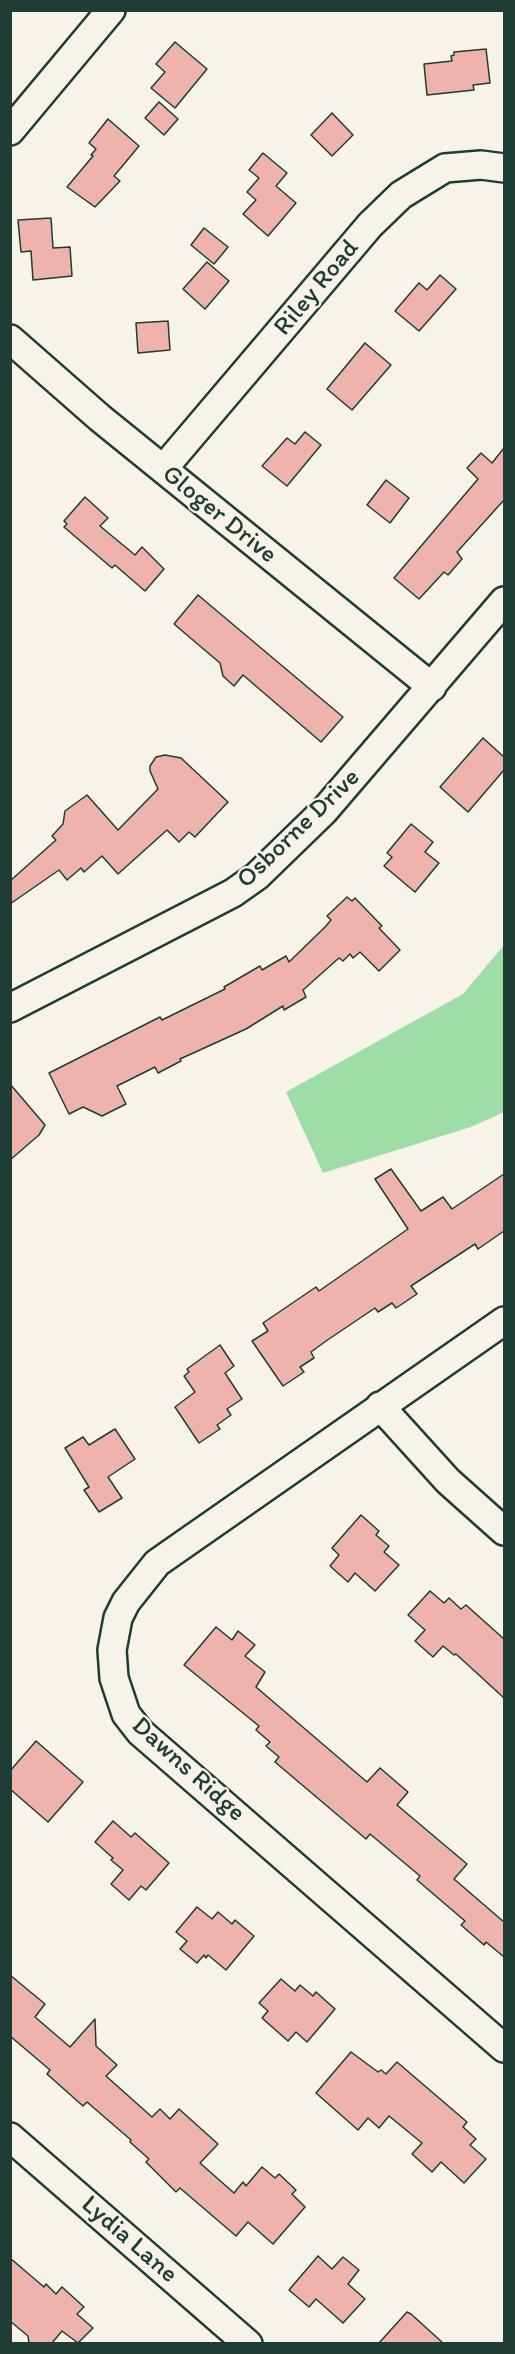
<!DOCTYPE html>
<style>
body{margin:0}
#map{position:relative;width:515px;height:2354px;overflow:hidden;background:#f7f3e8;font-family:Itim,sans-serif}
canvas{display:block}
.frame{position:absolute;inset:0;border:12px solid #1f3d34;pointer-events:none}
</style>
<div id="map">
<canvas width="515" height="2354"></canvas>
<div class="frame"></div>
</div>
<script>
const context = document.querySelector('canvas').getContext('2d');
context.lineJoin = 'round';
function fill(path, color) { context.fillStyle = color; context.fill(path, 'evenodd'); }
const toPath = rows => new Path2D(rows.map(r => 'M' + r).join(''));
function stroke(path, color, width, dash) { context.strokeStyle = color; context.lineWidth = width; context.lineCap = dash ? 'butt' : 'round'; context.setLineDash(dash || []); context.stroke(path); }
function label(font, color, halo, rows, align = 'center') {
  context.font = font + ' Itim,sans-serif'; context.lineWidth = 4.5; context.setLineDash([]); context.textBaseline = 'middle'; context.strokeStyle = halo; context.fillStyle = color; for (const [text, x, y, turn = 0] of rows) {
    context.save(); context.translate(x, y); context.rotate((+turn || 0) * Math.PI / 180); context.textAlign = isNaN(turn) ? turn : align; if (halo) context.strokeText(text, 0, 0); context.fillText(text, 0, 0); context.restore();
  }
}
const green = toPath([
 [504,945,504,1112,471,1127,323,1173,286,1092,463,994]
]);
const building = toPath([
 [175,42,207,69,175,108,151,88,165,72,156,64,175,42],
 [486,49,490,83,473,85,474,90,427,95,424,64,452,61,451,56,454,55,454,52,486,49],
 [159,102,178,119,164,135,145,118,159,102],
 [332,113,353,135,332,156,311,135,332,113],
 [108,119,139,146,114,176,120,181,95,207,67,187,93,156,91,155,96,149,89,143,108,119],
 [263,153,287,173,276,186,296,203,268,236,243,214,256,200,247,192,259,178,249,170,263,153],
 [51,218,53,248,70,247,72,276,33,280,31,251,21,252,18,220,51,218],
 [204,228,228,247,214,264,191,245,204,228],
 [207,262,229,281,205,309,183,289,207,262],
 [440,275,456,289,419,331,395,311,419,283,427,290,440,275],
 [168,321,170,350,138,353,136,323,168,321],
 [365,343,391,365,352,410,327,389,365,343],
 [305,432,321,445,287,486,262,466,287,438,295,444,305,432],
 [504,448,504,500,457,552,462,559,448,575,444,572,419,599,394,578,478,479,467,468,481,453,492,463,504,448],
 [386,480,409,498,390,523,367,505,386,480],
 [85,497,108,518,100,526,135,555,142,547,164,569,145,591,115,565,112,568,64,527,67,524,64,521,85,497],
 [198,595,343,717,321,742,243,675,234,686,223,676,220,663,174,624,198,595],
 [483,738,504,757,504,770,468,812,440,787,483,738],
 [165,755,181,758,228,802,195,837,189,832,179,842,167,830,118,874,102,856,84,872,81,868,67,880,59,870,10,904,10,881,56,840,52,836,63,824,65,811,87,795,118,830,158,789,150,771,150,766,156,757,165,755],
 [411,824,433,842,425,852,439,863,415,892,384,866,392,857,387,853,411,824],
 [347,897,352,901,355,898,382,926,379,928,400,950,379,971,360,952,353,958,350,954,343,961,339,958,303,990,306,997,284,1010,283,1006,246,1029,180,1059,181,1061,158,1073,155,1067,117,1086,126,1104,102,1116,83,1107,69,1114,49,1073,160,1017,162,1020,225,989,224,987,260,966,262,970,286,956,289,962,325,927,331,920,327,916,347,897],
 [10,1084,45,1125,39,1135,10,1160,10,1084],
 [391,1169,421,1211,443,1197,452,1209,504,1174,504,1231,478,1249,475,1244,411,1286,417,1294,396,1308,392,1303,378,1312,375,1308,326,1341,311,1352,314,1358,300,1367,304,1372,283,1386,252,1341,268,1331,263,1323,316,1287,319,1291,408,1229,375,1179,391,1169],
 [220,1345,234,1366,225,1373,242,1399,227,1409,231,1415,217,1425,220,1429,199,1443,175,1407,195,1392,184,1376,189,1372,187,1369,220,1345],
 [115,1429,135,1459,108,1477,122,1498,99,1512,84,1490,89,1487,65,1448,83,1437,89,1445,115,1429],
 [361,1515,379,1531,376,1535,389,1546,384,1552,399,1565,375,1591,355,1573,348,1582,330,1566,339,1555,332,1548,361,1515],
 [430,1591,444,1603,449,1598,461,1609,466,1605,504,1639,504,1698,456,1654,454,1655,443,1646,433,1657,415,1641,425,1630,408,1615,430,1591],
 [216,1627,232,1640,238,1631,255,1645,245,1656,265,1672,256,1687,367,1782,380,1768,408,1792,397,1805,467,1864,454,1879,504,1922,504,1957,486,1942,484,1945,461,1925,465,1921,417,1880,420,1876,370,1834,366,1839,275,1762,279,1757,266,1746,270,1742,256,1730,259,1726,184,1665,216,1627],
 [36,1741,83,1782,48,1822,10,1789,10,1771,36,1741],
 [113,1821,131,1837,135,1833,169,1863,146,1890,141,1886,129,1900,111,1884,123,1870,111,1860,113,1858,95,1842,113,1821],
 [197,1907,212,1919,218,1912,232,1924,235,1920,254,1936,226,1970,208,1955,206,1958,204,1955,197,1963,180,1949,187,1941,176,1932,197,1907],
 [10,1975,45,2004,35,2017,70,2047,95,2019,96,2046,117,2065,106,2076,152,2117,160,2109,170,2119,179,2109,218,2144,200,2163,234,2193,243,2182,246,2186,262,2167,275,2178,279,2174,296,2190,292,2194,305,2207,273,2244,248,2222,236,2236,180,2188,176,2192,146,2162,149,2159,130,2142,131,2140,87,2102,83,2106,47,2074,50,2070,10,2036,10,1975],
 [281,1979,295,1991,300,1985,313,1996,316,1992,335,2009,307,2042,296,2032,288,2041,262,2018,268,2011,259,2003,281,1979],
 [351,2052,378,2072,381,2070,386,2074,397,2062,467,2122,463,2127,476,2139,470,2145,486,2159,464,2183,441,2162,432,2172,412,2154,422,2143,389,2116,379,2128,368,2118,358,2130,316,2093,351,2052],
 [318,2256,332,2269,343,2257,359,2270,348,2284,365,2299,343,2323,316,2299,309,2307,289,2290,318,2256],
 [10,2258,44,2287,46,2284,56,2294,62,2287,84,2307,77,2314,93,2328,78,2343,62,2331,52,2343,29,2343,28,2336,10,2321,10,2258],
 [407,2312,411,2314,443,2343,379,2343,407,2312]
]);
const minor = toPath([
 [10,131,111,10],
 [10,339,100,418,432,687],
 [163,469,370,225,401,195,445,168,481,165,504,168],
 [10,1008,233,893,257,876,324,811,504,601],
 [504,1321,157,1563,126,1602,118,1618,112,1650,114,1678,126,1714,140,1732,504,2048],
 [380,1406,448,1481,504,1531],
 [10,2137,248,2344]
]);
const streetNames = [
 ["Riley Road",317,288,-50],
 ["Gloger Drive",219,515,39],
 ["Osborne Drive",299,829,-44],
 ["Dawns Ridge",188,1770,42],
 ["Lydia Lane",129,2240,41]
];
fill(green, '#9edda5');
fill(building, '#eeb3ab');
stroke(building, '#1f3d34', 1.5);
stroke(minor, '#1f3d34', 32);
stroke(minor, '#f7f3e8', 27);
label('26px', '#1f3d34', '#f7f3e8', streetNames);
</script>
